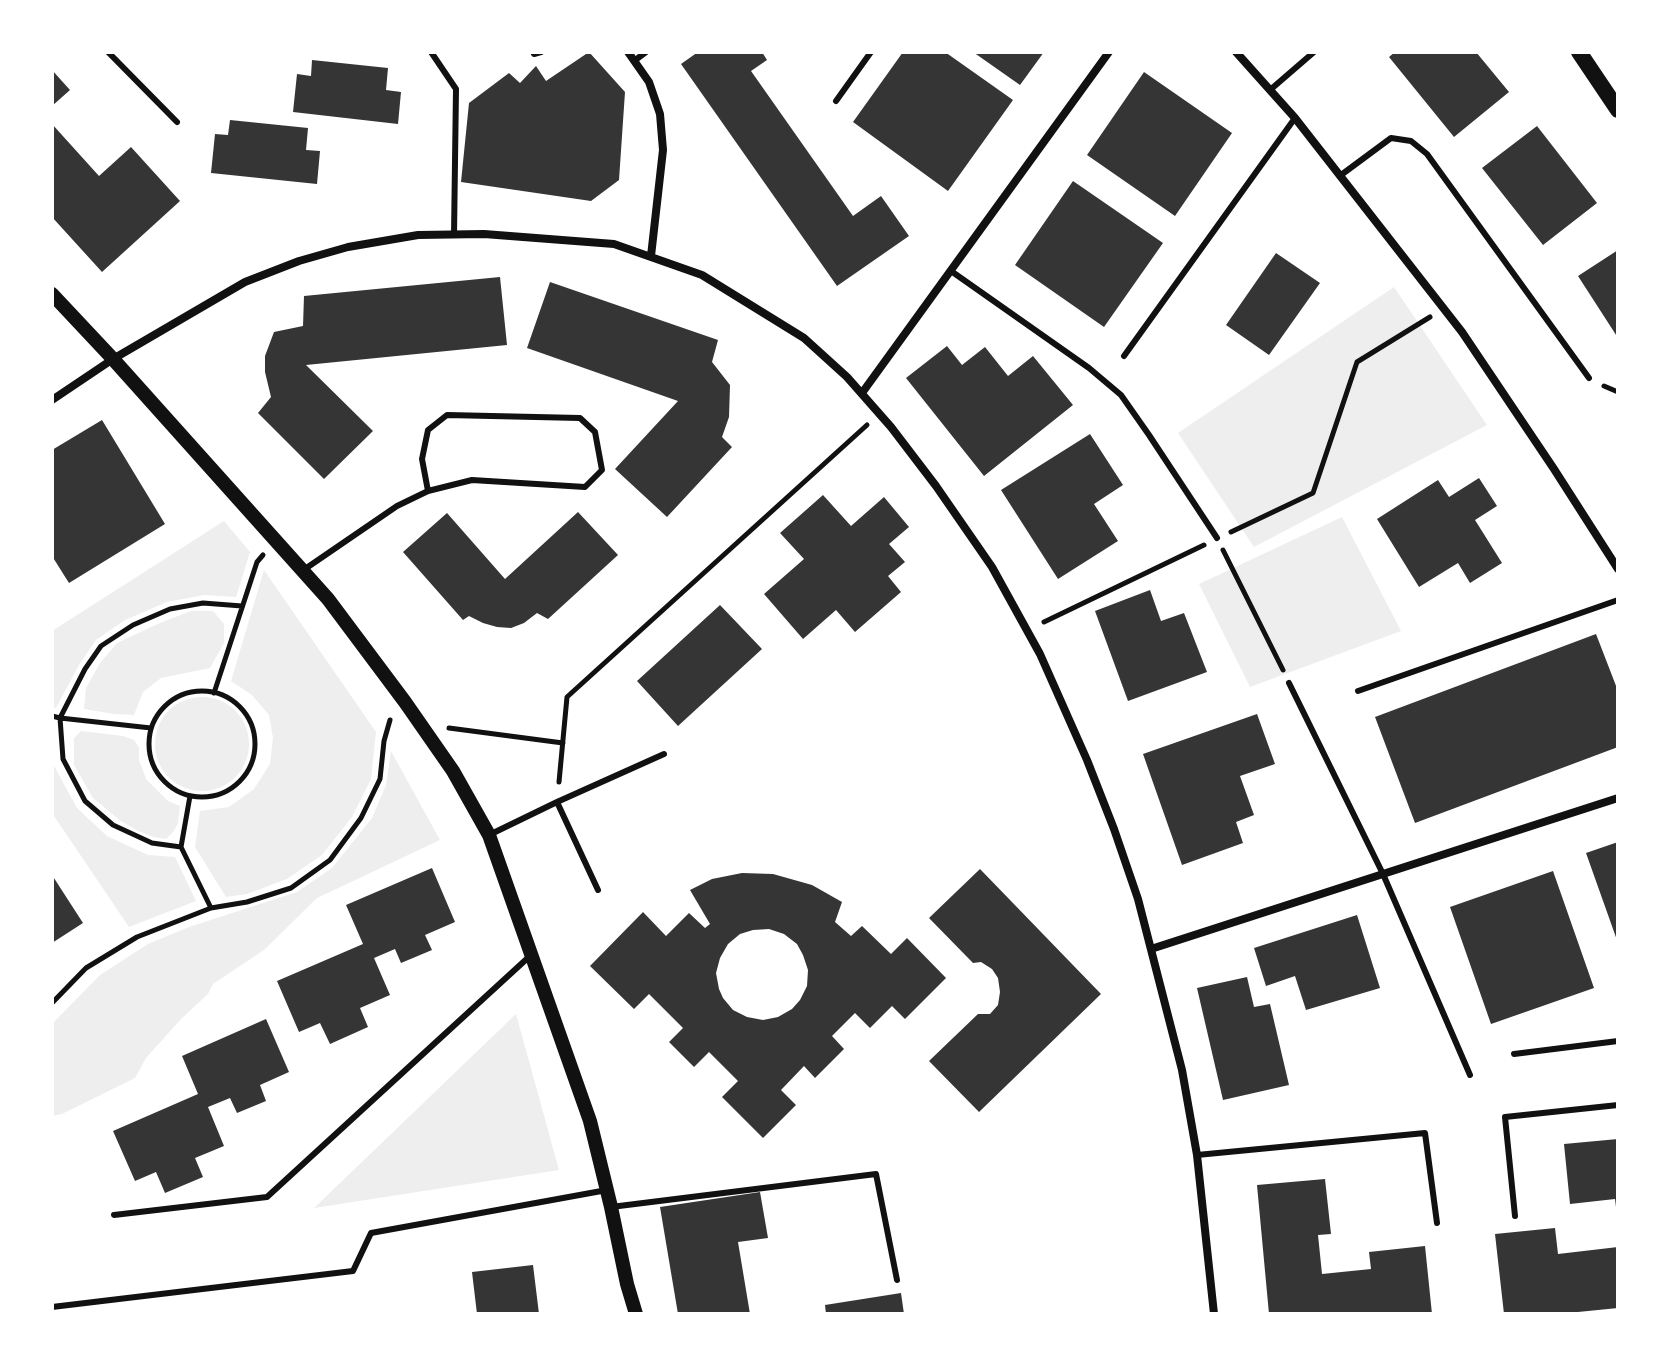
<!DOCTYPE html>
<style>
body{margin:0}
#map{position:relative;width:1670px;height:1366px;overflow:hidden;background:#fff;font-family:"Golos Text",sans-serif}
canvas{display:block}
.frame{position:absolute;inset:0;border:54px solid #fff;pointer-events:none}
</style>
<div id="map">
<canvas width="1670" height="1366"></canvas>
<div class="frame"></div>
</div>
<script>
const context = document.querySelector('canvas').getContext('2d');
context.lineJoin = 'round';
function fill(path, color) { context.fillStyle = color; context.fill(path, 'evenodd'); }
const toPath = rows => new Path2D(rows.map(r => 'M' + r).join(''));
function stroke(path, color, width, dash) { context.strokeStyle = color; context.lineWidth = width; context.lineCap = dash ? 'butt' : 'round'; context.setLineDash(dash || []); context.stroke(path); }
const green = toPath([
 [1394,287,1487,425,1254,547,1178,433],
 [1342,517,1401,631,1250,687,1199,584],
 [224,521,250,552,236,597,204,595,167,602,125,620,96,640,79,665,56,708,52,707,52,631],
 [264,570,376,732,371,779,352,817,322,855,287,879,247,894,226,897,195,847,200,811,229,807,254,789,270,764,273,738,269,715,252,695,231,681],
 [191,611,213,611,224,624,224,643,210,668,161,678,143,692,134,715,114,714,84,709,86,688,100,663,117,643,160,623],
 '155 744a47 47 0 1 1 94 0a47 47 0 1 1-94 0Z',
 [81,731,123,736,134,740,139,747,139,760,146,779,168,801,180,806,178,823,174,831,166,839,154,837,138,831,121,821,93,798,74,765,74,738],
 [52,733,53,764,77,808,107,836,148,855,175,857,196,901,129,927,52,813],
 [391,751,440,840,317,898,264,950,213,984,208,994,182,1018,146,1058,135,1078,62,1114,52,1116,52,1024,100,975,148,944,189,927,297,892,332,868,372,818,386,785],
 [516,1014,559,1170,314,1208]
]);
const building = toPath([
 [589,52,625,92,619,180,591,201,461,182,469,103,509,73,520,83,536,66,546,81],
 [698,52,762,52,767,60,751,71,853,216,881,196,909,236,837,286,681,64],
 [903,52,945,52,1013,100,948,191,853,122],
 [973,52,1044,52,1020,85],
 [1395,52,1476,52,1509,92,1454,137,1389,57],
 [312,60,388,68,386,90,401,92,398,124,293,112,297,74,311,76],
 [52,70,70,90,52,106],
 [1144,72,1232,133,1175,216,1087,155],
 [230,120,308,128,306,150,320,151,317,184,211,173,215,134,228,135],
 [52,124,99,176,131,147,180,201,102,272,52,217],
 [1537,126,1597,203,1543,245,1482,168],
 [1073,181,1163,243,1104,327,1015,265],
 [1618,250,1618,338,1578,276],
 [1276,253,1320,283,1269,355,1226,325],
 [500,277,507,345,306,365,373,431,324,479,258,413,271,397,265,372,265,356,274,332,303,326,304,296],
 [550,282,718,340,712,362,730,385,729,417,722,437,732,447,667,517,615,469,678,401,527,348],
 [947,346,962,365,985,347,1008,376,1033,356,1073,405,984,476,906,378],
 [102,420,165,524,69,583,52,556,52,450],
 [1090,434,1123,485,1094,504,1118,541,1058,579,1001,490],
 [1479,478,1497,506,1475,520,1502,563,1470,583,1458,563,1419,587,1377,519,1438,480,1449,497],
 [823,495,851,526,884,497,909,527,889,544,905,562,888,576,901,592,855,632,836,610,803,639,764,594,804,559,780,533],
 [578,512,618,555,548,619,537,613,524,623,511,628,497,627,483,623,469,616,463,620,403,552,447,513,505,579],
 [1150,590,1161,621,1184,613,1207,672,1128,701,1095,611],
 [720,605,762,649,678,726,637,681],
 [1596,634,1618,691,1618,747,1415,823,1375,717],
 [1257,714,1275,764,1240,776,1254,815,1236,822,1243,843,1182,865,1143,754],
 [1618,842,1618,943,1586,853],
 [432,868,455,922,425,935,432,950,401,963,395,949,374,958,390,995,360,1008,368,1027,330,1044,320,1023,299,1032,277,981,363,944,346,905],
 [980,869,1101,994,979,1112,929,1061,978,1014,990,1014,998,1005,1000,992,998,978,992,969,981,962,973,963,929,918],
 [1553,871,1594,988,1491,1024,1450,907],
 [742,873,773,874,812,885,842,902,835,922,851,936,862,926,891,954,907,938,946,978,905,1019,892,1006,870,1028,855,1013,832,1036,844,1049,815,1078,804,1066,781,1090,796,1105,763,1138,722,1097,738,1081,709,1052,694,1067,669,1042,683,1028,649,994,634,1009,590,966,643,912,666,936,689,913,705,928,710,924,690,890,712,879],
 [769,929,784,934,797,944,803,955,808,970,807,986,800,1000,792,1009,778,1017,763,1020,747,1017,733,1010,723,998,719,989,716,973,720,958,728,944,740,934,753,930],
 [52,875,83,923,52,943],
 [1357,915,1380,988,1306,1010,1295,976,1266,986,1254,948],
 [1247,977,1254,1007,1270,1004,1289,1085,1223,1100,1197,988],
 [266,1019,289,1072,260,1085,266,1101,237,1113,230,1098,208,1107,224,1146,195,1158,203,1177,165,1193,156,1172,135,1181,113,1131,198,1094,182,1056],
 [1618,1139,1618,1207,1616,1207,1615,1199,1570,1204,1564,1144],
 [1325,1179,1331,1234,1318,1235,1322,1274,1371,1269,1369,1252,1425,1246,1432,1314,1269,1314,1257,1185],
 [760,1192,768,1238,738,1242,750,1314,678,1314,660,1207],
 [1555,1228,1558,1254,1618,1247,1618,1308,1558,1314,1504,1314,1495,1234],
 [533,1265,539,1314,477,1314,472,1272],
 [901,1293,904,1314,826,1314,825,1305]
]);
const path = toPath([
 [1604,386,1618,392],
 [1231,532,1313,493,1357,362,1430,317],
 [1223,550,1283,670],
 [1044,622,1204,545],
 '149 744a53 53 0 1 1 106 0a53 53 0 1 1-106 0Z',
 [214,693,257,562,263,555],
 [52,716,60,718,85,669,101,646,133,625,170,609,203,603,242,606],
 [151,728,60,718,63,759,85,801,113,825,152,843,181,847,211,908,247,902,291,888,330,860,361,818,380,779,384,741,390,720],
 [449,728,563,743],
 [559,782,567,697,867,425],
 [181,847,190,796],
 [52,1003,86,968,137,937,211,908]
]);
const service = toPath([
 [108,52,177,122],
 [431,52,456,89,454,235],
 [533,52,534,54,541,52],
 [634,61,646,52],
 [1270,90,1314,52],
 [836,101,871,52],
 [1341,175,1391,138,1411,141,1427,154,1589,378],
 [951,271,1089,368,1121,395,1149,435,1217,538],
 [1124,356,1295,118],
 [302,571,397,506,428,491,472,480,585,487,602,470,595,432,580,418,447,415,428,430,422,459,428,491],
 [1289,683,1383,874,1470,1075],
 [1358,691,1618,600],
 [557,802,664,754],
 [489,835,557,802,598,890],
 [1514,1054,1618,1041],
 [1197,1155,1425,1133,1437,1223],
 [611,1207,876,1174,897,1280],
 [114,1215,267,1197,531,955],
 [1515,1216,1505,1117,1618,1105],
 [52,1307,353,1271,371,1233,607,1190]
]);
const minor = toPath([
 [628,52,649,82,660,114,663,150,651,256],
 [1236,52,1295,118,1462,332,1554,469,1618,569],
 [862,393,1109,52],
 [52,400,113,359,245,282,299,261,348,247,418,235,484,234,614,244,702,275,804,338,847,377,891,427,936,486,992,567,1040,654,1087,760,1114,829,1138,899,1182,1070,1197,1155,1214,1314],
 [1151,949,1618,798]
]);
const tertiary = toPath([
 [52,294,113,359,328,599,405,702,453,771,489,835,590,1121,611,1207,627,1284,636,1314]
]);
const secondary = toPath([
 [1579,52,1618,110]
]);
fill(green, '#eee');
fill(building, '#353535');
stroke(path, '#111', 5);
stroke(service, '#111', 6);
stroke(minor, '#111', 8);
stroke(tertiary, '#111', 14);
stroke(secondary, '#111', 16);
</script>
